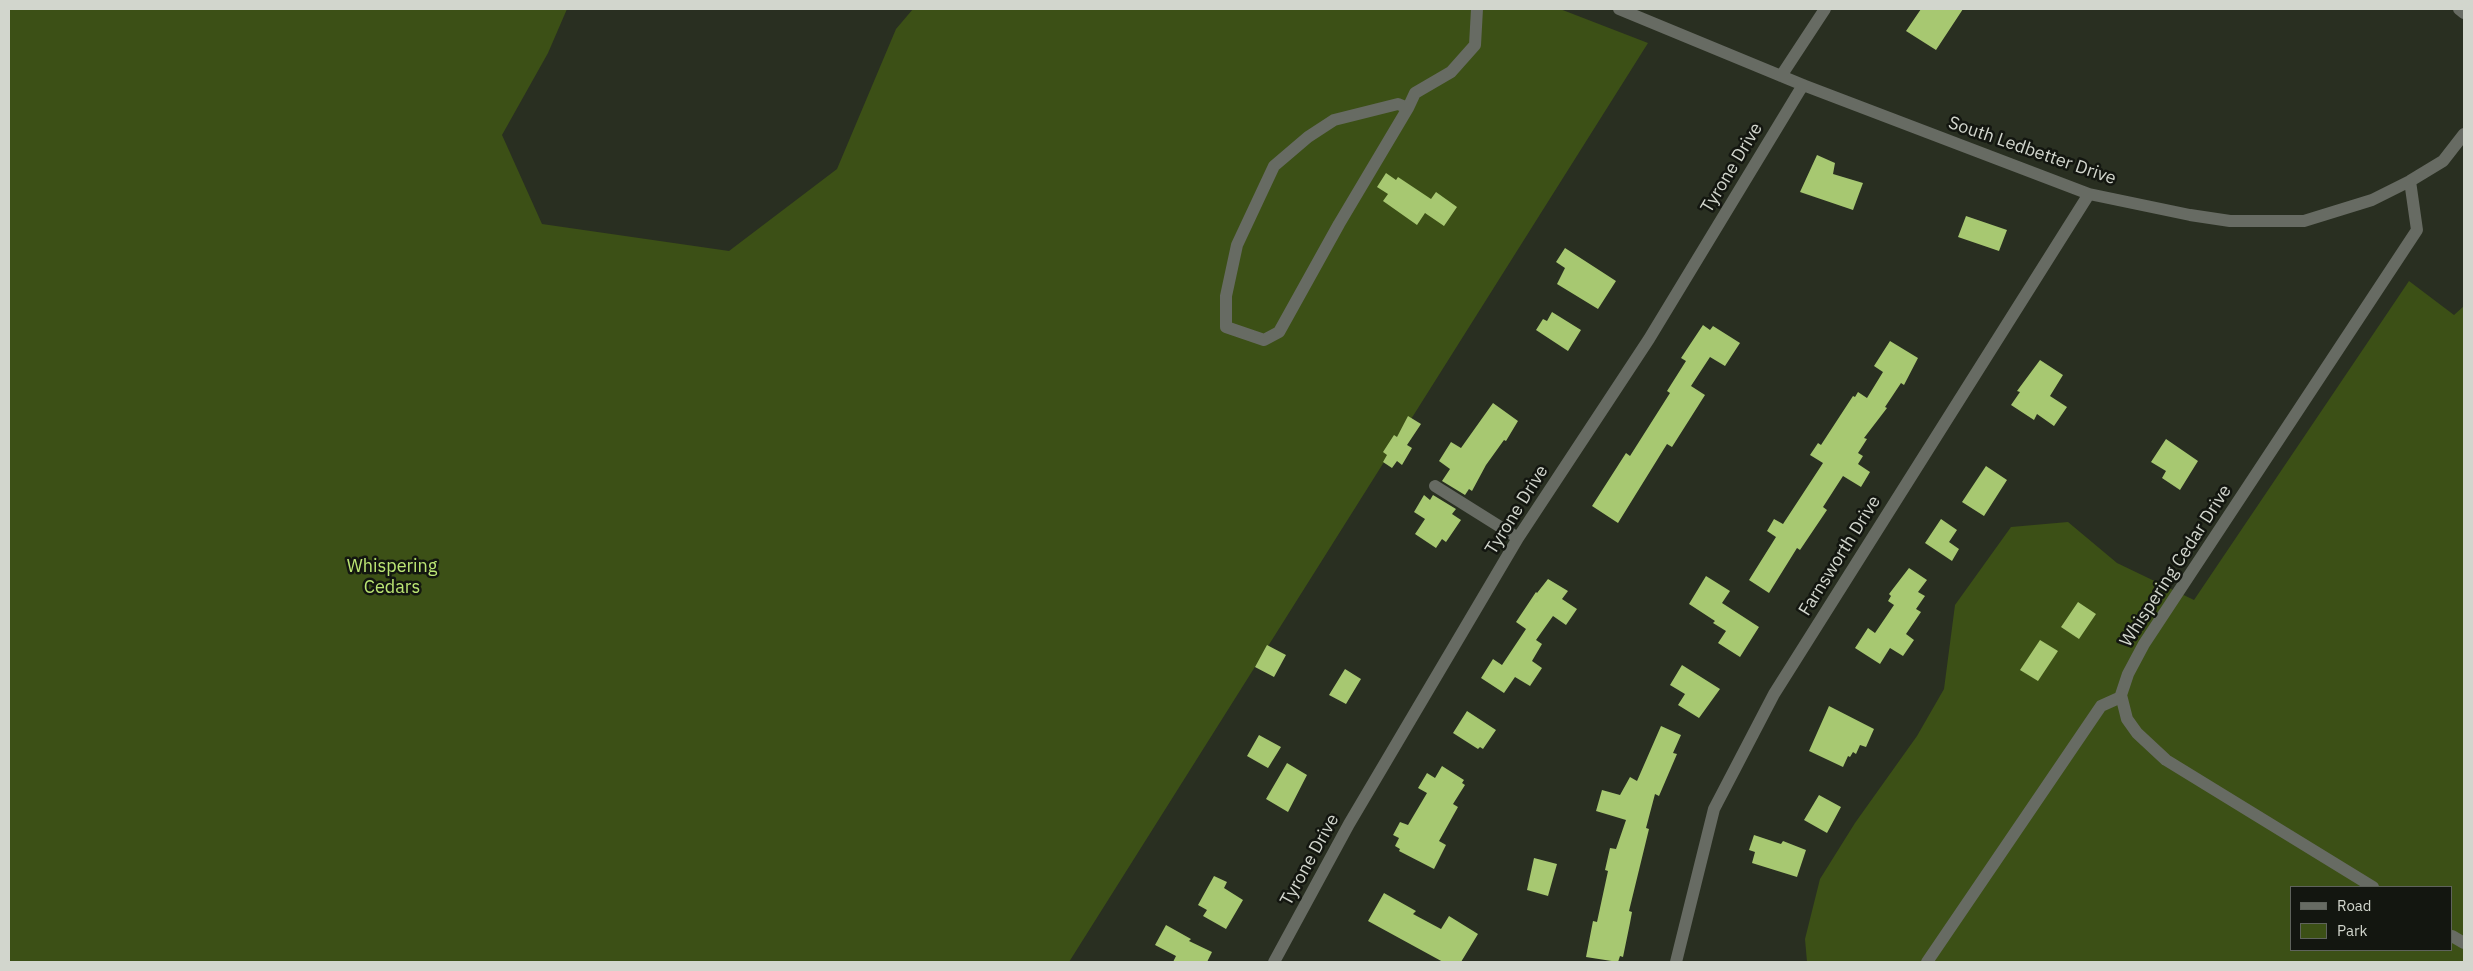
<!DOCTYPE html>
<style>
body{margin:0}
#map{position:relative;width:2473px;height:971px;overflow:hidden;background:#292f21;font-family:"IBM Plex Sans",sans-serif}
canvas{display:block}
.frame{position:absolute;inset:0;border:10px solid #d2d6cd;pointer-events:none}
.legend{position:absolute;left:2290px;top:886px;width:162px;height:65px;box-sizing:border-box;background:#131610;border:1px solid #5f635c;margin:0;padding:6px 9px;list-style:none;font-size:15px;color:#d2d6cd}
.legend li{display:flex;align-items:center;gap:10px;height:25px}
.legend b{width:25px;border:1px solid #5f635c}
</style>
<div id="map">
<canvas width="2473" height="971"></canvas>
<div class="frame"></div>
<ul class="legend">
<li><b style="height:6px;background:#676b63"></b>Road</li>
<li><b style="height:14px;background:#3c5016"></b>Park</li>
</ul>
</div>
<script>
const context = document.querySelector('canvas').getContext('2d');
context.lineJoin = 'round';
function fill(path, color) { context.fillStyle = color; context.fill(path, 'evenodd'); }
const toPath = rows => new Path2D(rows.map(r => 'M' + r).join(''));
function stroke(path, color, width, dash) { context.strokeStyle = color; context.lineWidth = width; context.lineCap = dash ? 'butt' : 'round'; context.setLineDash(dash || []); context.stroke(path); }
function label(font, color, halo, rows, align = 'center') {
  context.font = font + ' "IBM Plex Sans",sans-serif'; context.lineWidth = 5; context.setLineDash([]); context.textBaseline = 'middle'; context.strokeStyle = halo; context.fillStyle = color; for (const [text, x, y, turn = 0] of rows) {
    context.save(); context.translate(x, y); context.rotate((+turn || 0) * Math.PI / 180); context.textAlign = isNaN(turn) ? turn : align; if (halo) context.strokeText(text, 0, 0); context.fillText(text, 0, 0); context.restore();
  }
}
const green = toPath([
 [9,9,567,9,548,53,502,135,542,224,729,251,837,169,896,29,913,9,1560,9,1648,43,1069,962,9,962],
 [2409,281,2454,315,2464,306,2464,962,1807,962,1805,939,1820,879,1855,823,1917,736,1944,689,1955,605,2011,527,2068,522,2117,563,2194,600],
 [2292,887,2452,887,2452,950,2292,950]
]);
const building = toPath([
 [1921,9,1963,9,1936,50,1906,31],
 [1817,155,1835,163,1833,174,1863,183,1853,210,1800,192],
 [1386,173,1396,180,1398,177,1431,199,1436,192,1457,207,1444,226,1425,213,1417,225,1383,201,1388,194,1377,187],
 [1966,216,2007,230,1999,251,1958,237],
 [1565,248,1616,281,1598,309,1557,284,1565,268,1556,262],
 [1552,312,1581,330,1568,351,1536,330,1543,319,1547,321],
 [1703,325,1710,330,1713,326,1740,343,1725,366,1710,357,1691,386,1705,395,1672,447,1667,444,1618,523,1592,506,1626,453,1630,456,1670,393,1667,391,1686,361,1681,358],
 [1890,341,1918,358,1904,385,1901,383,1885,407,1887,408,1864,438,1867,439,1858,453,1863,456,1858,464,1870,472,1861,487,1843,476,1823,507,1827,510,1800,550,1797,548,1769,593,1749,580,1776,537,1767,531,1774,519,1783,524,1823,463,1810,455,1818,443,1821,445,1853,396,1855,397,1858,392,1867,398,1883,372,1874,366],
 [2040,360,2063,375,2050,396,2067,407,2054,426,2037,414,2034,420,2011,405,2020,392,2017,391],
 [1493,403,1518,421,1506,441,1504,440,1486,465,1472,491,1469,489,1465,495,1442,481,1450,469,1439,461,1451,442,1461,448],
 [1408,416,1421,424,1407,445,1412,448,1402,465,1397,461,1392,468,1383,462,1387,455,1383,452,1394,435,1397,437],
 [2166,439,2198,461,2180,490,2162,478,2166,471,2151,462],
 [1986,466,2007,480,1984,516,1962,502],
 [1424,495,1430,500,1433,495,1456,509,1452,514,1461,520,1446,542,1442,539,1436,548,1415,534,1425,519,1414,512],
 [1941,519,1957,530,1949,542,1959,549,1952,561,1925,543],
 [1909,568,1927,580,1918,592,1925,596,1916,609,1921,612,1906,634,1914,640,1903,656,1890,648,1880,664,1855,648,1868,628,1875,633,1894,605,1888,601,1891,596,1889,594],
 [1706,576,1730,591,1722,603,1759,627,1740,657,1718,643,1726,631,1713,623,1715,621,1689,604],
 [1548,579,1568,591,1562,599,1577,609,1566,625,1553,616,1536,640,1542,644,1532,661,1542,668,1530,686,1515,677,1504,693,1481,678,1493,659,1502,665,1526,629,1516,622,1536,592,1537,593],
 [2078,602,2096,614,2079,639,2061,627],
 [2040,640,2058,651,2038,681,2020,670],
 [1267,645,1286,655,1274,677,1255,667],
 [1682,665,1720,689,1699,718,1678,705,1685,694,1670,685],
 [1345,669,1361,679,1346,704,1329,695],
 [1829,706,1874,729,1866,747,1860,745,1856,754,1853,752,1850,757,1848,756,1843,767,1809,751],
 [1467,711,1496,730,1483,749,1480,747,1478,749,1453,733],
 [1661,726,1681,735,1673,753,1677,754,1659,796,1655,794,1646,828,1649,829,1629,911,1632,912,1630,923,1623,957,1620,956,1618,962,1586,957,1593,921,1597,922,1608,871,1605,870,1610,848,1616,849,1626,820,1596,811,1602,790,1620,795,1630,777,1637,781],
 [1259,735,1281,747,1268,768,1247,756],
 [1287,763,1307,775,1288,812,1266,799],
 [1442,766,1464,780,1462,783,1465,785,1453,804,1458,807,1439,841,1446,845,1434,869,1399,851,1400,849,1395,846,1399,838,1393,835,1400,822,1408,825,1427,793,1418,788,1427,773,1435,778],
 [1819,795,1841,807,1827,833,1804,820],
 [1754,835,1781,844,1783,841,1806,850,1797,877,1752,863,1755,852,1749,850],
 [1534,858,1557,864,1548,896,1527,890],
 [1214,876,1227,882,1224,888,1243,900,1226,929,1203,916,1207,910,1198,905],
 [1384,893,1416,911,1413,914,1441,929,1449,916,1478,934,1461,962,1443,962,1368,921],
 [1166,925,1191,939,1189,941,1212,952,1207,962,1173,962,1176,956,1155,945]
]);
const minor = toPath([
 [1619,9,1803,85,2089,194,2190,215,2230,221,2304,221,2372,200,2410,181,2443,161,2464,134],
 [2459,9,2464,13],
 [1781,76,1825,9],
 [1408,108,1398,104,1334,120,1308,137,1274,166,1237,245,1226,296,1226,327,1264,340,1279,332,1339,224,1408,108,1415,93,1451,72,1475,45,1477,9],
 [1435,486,1518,538],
 [2373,887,2166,760,2137,733,2127,719,2121,695,2128,674,2144,644,2417,230,2410,181],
 [2452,936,2464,943],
 [1274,962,1349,824,1518,538,1649,339,1803,85],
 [1676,962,1714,809,1774,694,2089,194],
 [1927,962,2101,706,2121,697]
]);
const streetNames = [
 ["South Ledbetter Drive",2032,151,19],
 ["Tyrone Drive",1732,168,-59],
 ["Tyrone Drive",1517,510,-58],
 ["Farnsworth Drive",1840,556,-58],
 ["Whispering Cedar Drive",2176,566,-57],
 ["Tyrone Drive",1310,860,-61]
];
const parkNames = [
 ["Whispering",392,567],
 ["Cedars",392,588]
];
fill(green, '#3c5016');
fill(building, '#a7c871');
stroke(minor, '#676b63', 12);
label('18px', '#d2d6cd', '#131610', streetNames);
label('18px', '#bce674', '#131610', parkNames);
</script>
